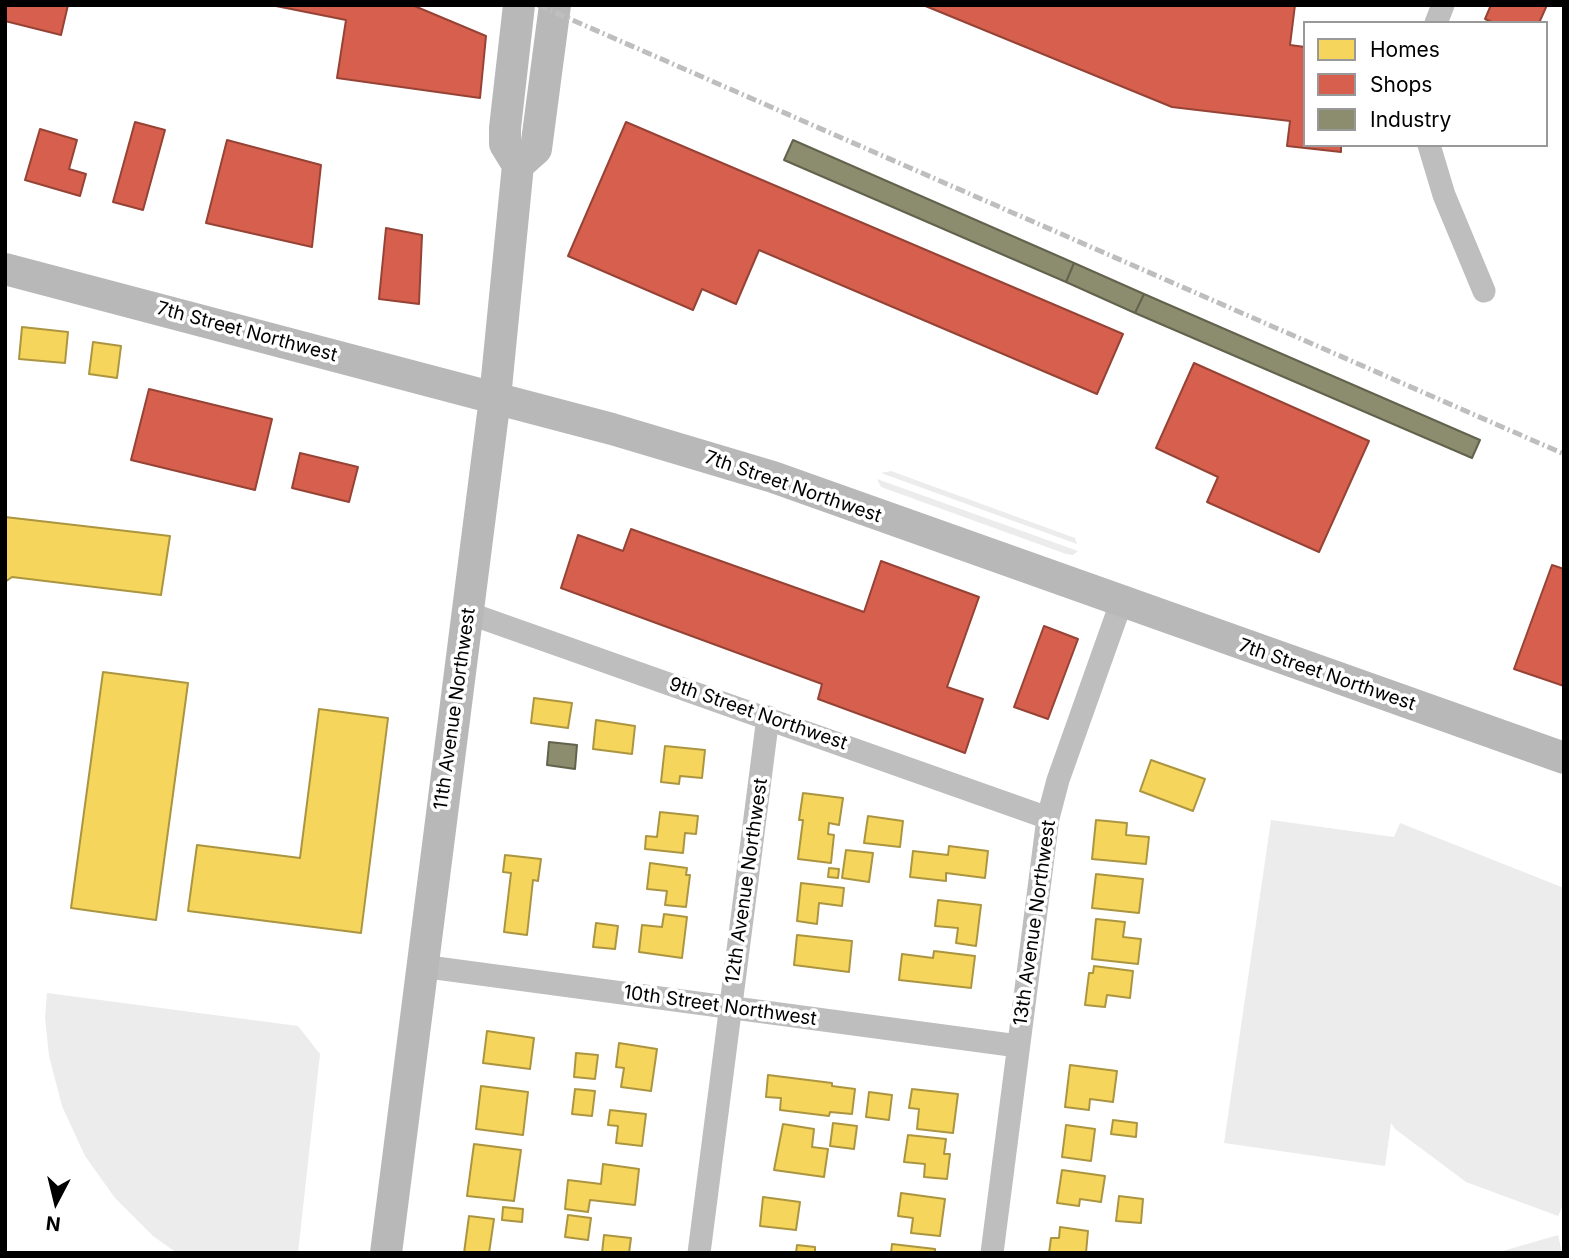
<!DOCTYPE html>
<style>
body{margin:0}
#map{position:relative;width:1569px;height:1258px;overflow:hidden;background:#fff;font-family:Inter,sans-serif}
canvas{display:block}
.frame{position:absolute;inset:0;border:7px solid #000;pointer-events:none}
.legend{position:absolute;left:1303px;top:21px;width:245px;height:126px;box-sizing:border-box;background:#fff;border:2px solid #999;margin:0;padding:9px 12px;list-style:none;font-size:21px;color:#000}
.legend li{display:flex;align-items:center;gap:14px;height:35px}
.legend b{width:35px;border:2px solid #999}
.north{position:absolute;left:21px;top:1167px;width:70px;height:70px;-webkit-text-stroke:5px #fff;paint-order:stroke;rotate:187deg;font-size:19px;font-weight:700;line-height:28px;text-align:center;color:#000}
.north::after{content:'';display:block;margin:auto;width:24px;height:32px;background:#000;clip-path:polygon(50% 0,100% 100%,50% 72%,0 100%)}
</style>
<div id="map">
<canvas width="1569" height="1258"></canvas>
<div class="frame"></div>
<ul class="legend">
<li><b style="height:19px;background:#f6d55c"></b>Homes</li>
<li><b style="height:19px;background:#d6604d"></b>Shops</li>
<li><b style="height:19px;background:#8c8c6e"></b>Industry</li>
</ul>
<div class="north">N</div>
</div>
<script>
const context = document.querySelector('canvas').getContext('2d');
context.lineJoin = 'round';
function fill(path, color) { context.fillStyle = color; context.fill(path, 'evenodd'); }
const toPath = rows => new Path2D(rows.map(r => 'M' + r).join(''));
function stroke(path, color, width, dash) { context.strokeStyle = color; context.lineWidth = width; context.lineCap = dash ? 'butt' : 'round'; context.setLineDash(dash || []); context.stroke(path); }
function label(font, color, halo, rows, align = 'center') {
  context.font = font + ' Inter,sans-serif'; context.lineWidth = 7; context.setLineDash([]); context.textBaseline = 'middle'; context.strokeStyle = halo; context.fillStyle = color; for (const [text, x, y, turn = 0] of rows) {
    context.save(); context.translate(x, y); context.rotate((+turn || 0) * Math.PI / 180); context.textAlign = isNaN(turn) ? turn : align; if (halo) context.strokeText(text, 0, 0); context.fillText(text, 0, 0); context.restore();
  }
}
const green = toPath([
 [891,471,1075,538,1077,544,881,473],
 [877,479,1078,551,1073,555,1066,554,881,487],
 [1271,820,1394,837,1400,823,1564,888,1564,1203,1558,1216,1466,1182,1395,1129,1391,1123,1385,1166,1224,1143],
 [47,993,298,1026,320,1054,298,1253,177,1253,153,1236,115,1198,85,1156,62,1106,49,1056,45,1018],
 [1558,1235,1562,1253,1496,1253]
]);
const homes = toPath([
 [22,327,68,332,65,363,19,359,22,327],
 [93,342,121,346,117,378,89,374,93,342],
 [5,517,170,536,161,595,12,577,5,582,5,517],
 [103,672,188,683,156,920,71,908,103,672],
 [534,698,572,703,568,728,531,723,534,698],
 [319,709,388,718,361,933,188,911,197,845,300,858,319,709],
 [596,720,635,726,632,754,593,749,596,720],
 [665,746,705,750,702,778,680,776,679,784,661,782,665,746],
 [1151,760,1205,779,1193,811,1140,791,1151,760],
 [803,793,843,798,839,825,829,823,828,834,834,835,831,863,798,859,803,820,799,820,803,793],
 [660,812,698,816,696,834,685,833,683,853,645,849,646,836,657,837,660,812],
 [868,816,903,821,900,847,864,843,868,816],
 [1096,820,1127,823,1126,835,1149,837,1146,864,1092,859,1096,820],
 [949,846,988,851,985,878,946,873,946,881,910,877,913,851,948,855,949,846],
 [846,850,873,853,869,882,842,878,846,850],
 [505,855,541,859,538,881,533,880,527,935,504,932,511,873,503,872,505,855],
 [650,863,687,868,686,875,690,875,686,907,665,905,667,891,647,889,650,863],
 [829,868,839,869,838,878,828,877,829,868],
 [1096,874,1143,879,1139,913,1092,908,1096,874],
 [801,883,844,888,842,906,819,903,817,924,797,921,801,883],
 [938,900,981,905,976,946,956,943,958,928,935,926,938,900],
 [664,914,687,917,682,958,639,952,642,925,662,927,664,914],
 [1096,919,1125,922,1123,937,1141,939,1138,964,1092,959,1096,919],
 [596,923,618,926,615,949,593,947,596,923],
 [797,935,852,941,849,972,794,965,797,935],
 [934,951,975,956,971,988,899,980,902,954,933,958,934,951],
 [1094,966,1133,971,1130,998,1107,995,1105,1007,1085,1005,1089,973,1093,973,1094,966],
 [487,1031,534,1038,530,1069,483,1063,487,1031],
 [619,1043,657,1049,651,1091,621,1087,624,1068,616,1067,619,1043],
 [576,1053,598,1055,595,1079,574,1077,576,1053],
 [1070,1065,1117,1071,1113,1102,1090,1099,1089,1110,1065,1107,1070,1065],
 [768,1075,832,1083,832,1086,855,1089,852,1114,830,1112,829,1116,780,1110,781,1098,766,1097,768,1075],
 [481,1086,528,1092,523,1135,476,1129,481,1086],
 [575,1089,595,1091,592,1116,572,1114,575,1089],
 [912,1089,958,1094,953,1133,917,1129,919,1109,909,1108,912,1089],
 [869,1092,892,1095,889,1120,866,1117,869,1092],
 [610,1110,646,1114,642,1146,616,1143,618,1126,608,1125,610,1110],
 [1113,1120,1137,1123,1136,1137,1111,1134,1113,1120],
 [833,1123,857,1126,854,1149,830,1146,833,1123],
 [783,1124,814,1129,812,1147,828,1149,824,1177,774,1170,783,1124],
 [1066,1125,1095,1129,1091,1161,1062,1157,1066,1125],
 [908,1135,946,1139,944,1154,950,1154,947,1179,924,1177,925,1164,904,1162,908,1135],
 [474,1144,521,1150,514,1201,467,1196,474,1144],
 [603,1164,639,1169,635,1205,590,1200,588,1212,565,1209,568,1180,601,1184,603,1164],
 [1062,1170,1105,1176,1101,1202,1080,1199,1079,1206,1057,1203,1062,1170],
 [901,1193,945,1199,940,1236,911,1233,913,1218,898,1216,901,1193],
 [1119,1196,1143,1199,1141,1223,1116,1221,1119,1196],
 [763,1197,800,1202,796,1230,760,1226,763,1197],
 [503,1207,523,1209,522,1222,502,1220,503,1207],
 [568,1215,591,1218,588,1240,565,1237,568,1215],
 [469,1216,494,1219,489,1253,464,1253,469,1216],
 [1060,1227,1088,1231,1086,1253,1049,1253,1051,1238,1059,1238,1060,1227],
 [604,1235,631,1238,629,1253,602,1253,604,1235],
 [892,1244,935,1249,935,1253,891,1253,892,1244],
 [797,1245,815,1247,815,1253,796,1253,797,1245]
]);
const shops = toPath([
 [5,5,68,5,61,35,5,21,5,5],
 [271,5,412,5,486,36,480,98,337,78,346,20,271,5],
 [923,5,1295,5,1290,45,1305,47,1305,145,1341,145,1341,152,1287,146,1290,121,1172,107,923,5],
 [1491,5,1547,5,1539,23,1494,23,1485,19,1491,5],
 [135,122,165,130,143,210,113,202,135,122],
 [626,122,1123,334,1097,394,759,250,736,304,702,289,693,310,568,256,626,122],
 [40,129,77,140,69,169,86,174,80,196,25,180,40,129],
 [227,140,321,165,312,247,206,223,227,140],
 [386,228,422,235,419,304,379,299,386,228],
 [1194,363,1369,441,1319,552,1207,502,1218,477,1156,448,1194,363],
 [149,389,272,419,255,490,131,460,149,389],
 [300,453,358,467,349,502,292,488,300,453],
 [631,529,864,612,881,561,979,597,947,687,983,699,965,753,818,699,822,684,561,588,578,535,623,551,631,529],
 [1552,565,1564,569,1564,686,1514,669,1552,565],
 [1044,626,1078,639,1048,719,1014,707,1044,626]
]);
const industry = toPath([
 [793,140,1074,263,1066,282,784,160,793,140],
 [1074,263,1144,294,1135,313,1066,282,1074,263],
 [1144,294,1480,440,1472,458,1135,313,1144,294],
 [549,742,577,745,575,769,547,765,549,742]
]);
const minor = toPath([
 [1436,23,1443,5],
 [1429,145,1444,195,1484,291],
 [468,613,1048,818],
 [421,966,1018,1046],
 [699,1253,768,717],
 [992,1253,1048,818,1058,780,1121,603]
]);
const secondary = toPath([
 [518,165,536,149,555,5],
 [5,269,612,429,773,477,1564,758],
 [386,1253,495,398,518,165,505,144,505,128,519,5]
]);
const rail = toPath([
 [538,5,1564,454]
]);
const streetNames = [
 ["7th Street Northwest",247,332,15],
 ["7th Street Northwest",793,487,19],
 ["7th Street Northwest",1327,675,19],
 ["11th Avenue Northwest",455,709,-82],
 ["9th Street Northwest",758,714,19],
 ["12th Avenue Northwest",747,881,-82],
 ["13th Avenue Northwest",1035,923,-82],
 ["10th Street Northwest",720,1006,8]
];
fill(green, '#ececec');
fill(homes, '#f6d55c');
stroke(homes, '#ac9540', 2);
fill(shops, '#d6604d');
stroke(shops, '#964336', 2);
fill(industry, '#8c8c6e');
stroke(industry, '#62624d', 2);
stroke(minor, '#bebebe', 23);
stroke(secondary, '#b8b8b8', 32);
stroke(rail, '#bebebe', 5, [10, 3.5, 2, 3.5]);
label('19px', '#000', '#fff', streetNames);
</script>
